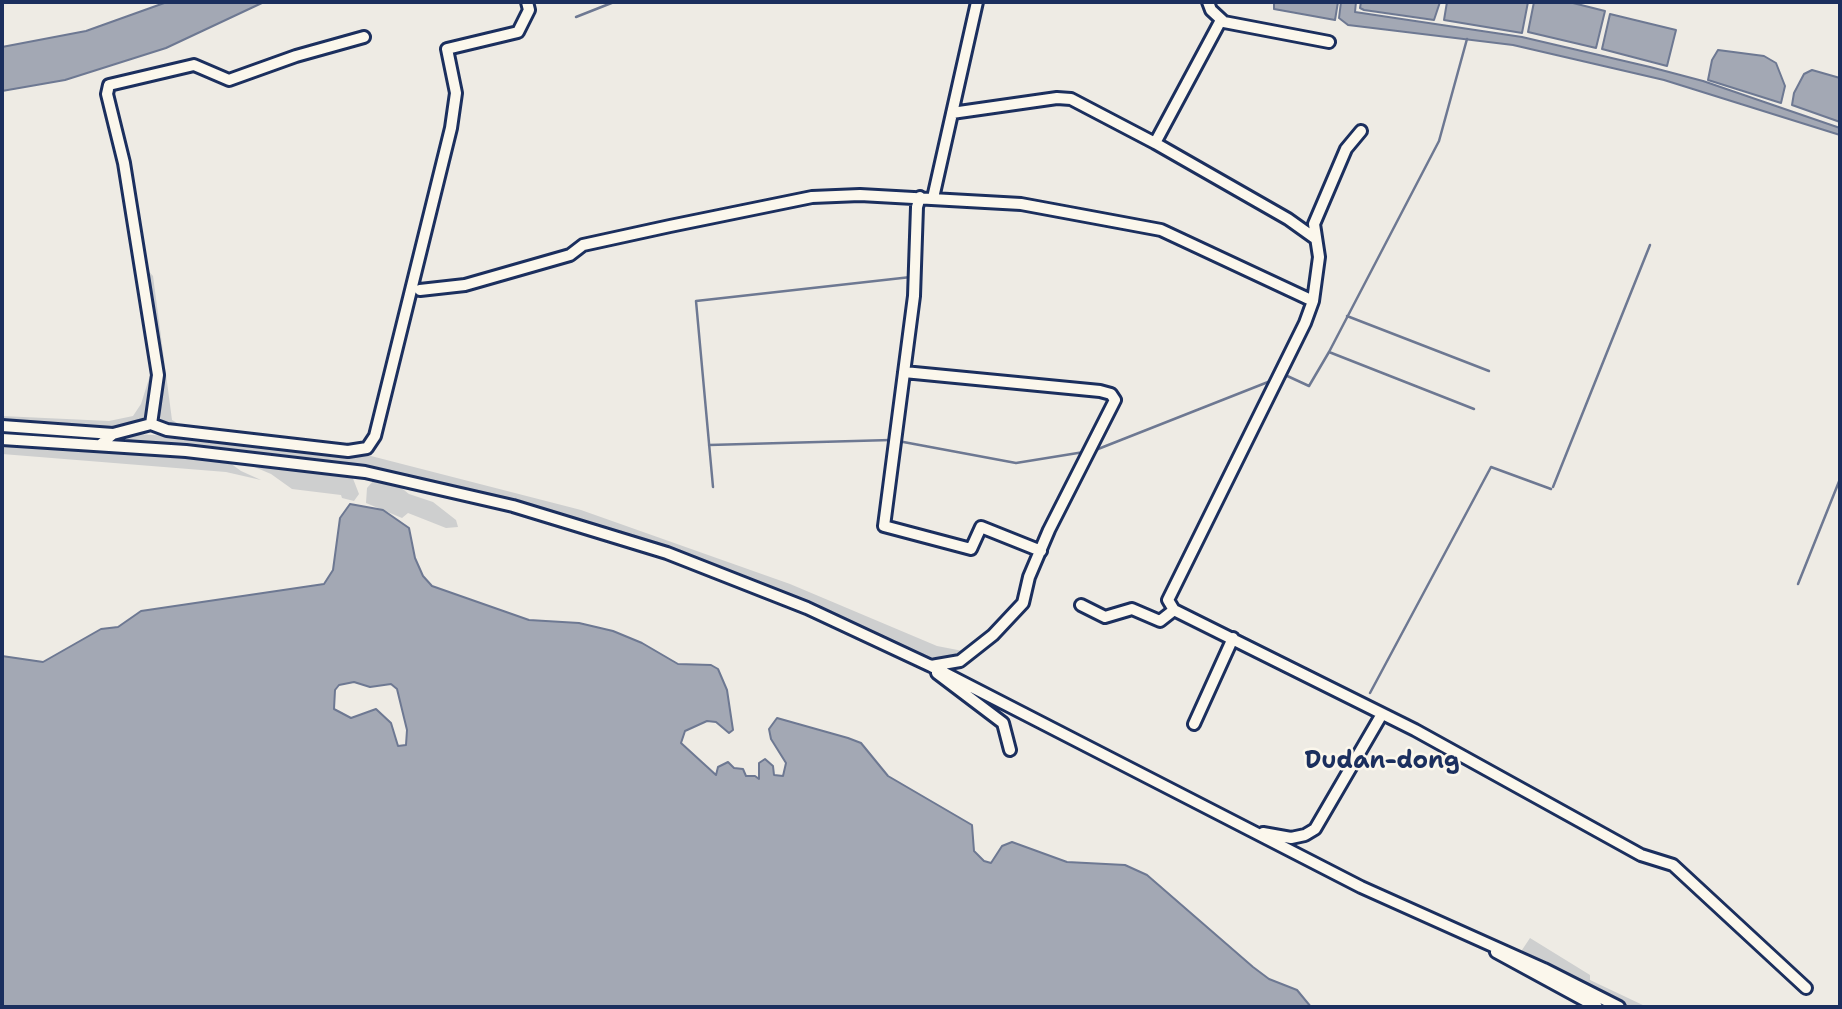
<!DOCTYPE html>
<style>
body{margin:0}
#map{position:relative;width:1842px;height:1009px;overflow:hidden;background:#eeebe4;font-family:"Shantell Sans",sans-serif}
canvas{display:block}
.frame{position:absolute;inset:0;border:4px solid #1b2f5e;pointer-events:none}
</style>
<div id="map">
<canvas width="1842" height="1009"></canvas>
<div class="frame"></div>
</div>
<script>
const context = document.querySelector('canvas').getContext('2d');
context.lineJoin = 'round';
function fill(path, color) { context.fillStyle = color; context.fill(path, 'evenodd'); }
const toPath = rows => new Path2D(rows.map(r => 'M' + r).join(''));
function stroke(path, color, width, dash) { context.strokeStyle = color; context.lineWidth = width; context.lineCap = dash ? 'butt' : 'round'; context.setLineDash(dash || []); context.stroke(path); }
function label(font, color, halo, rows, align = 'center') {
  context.font = font + ' "Shantell Sans",sans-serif'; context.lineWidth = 5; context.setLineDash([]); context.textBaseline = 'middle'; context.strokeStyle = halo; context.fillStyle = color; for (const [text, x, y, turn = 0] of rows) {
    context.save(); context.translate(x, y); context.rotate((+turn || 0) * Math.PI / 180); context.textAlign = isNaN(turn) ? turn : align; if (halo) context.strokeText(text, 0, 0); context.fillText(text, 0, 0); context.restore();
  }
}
const green = toPath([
 [144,266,153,276,172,420,186,428,161,425,157,417],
 [152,369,154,387,148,412,140,423,116,431,2,422,2,416,109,421,133,416,141,404],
 [138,434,245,441,371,456,581,510,790,584,937,646,968,652,957,657,925,657,795,597,673,548,591,522,372,470,303,459,111,440],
 [2,443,125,450,226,460,241,471,261,480,226,472,2,454],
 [247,462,352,476,359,494,354,501,342,498,341,495,292,489,271,474,245,463],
 [375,479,395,483,409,494,433,502,456,520,458,527,446,528,408,513,402,518,366,503,367,488],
 [1530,938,1590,975,1590,980,1647,1007,1630,1007,1520,953]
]);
const water = toPath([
 [167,2,264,2,166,48,65,80,2,91,2,47,86,31,167,2],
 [1274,2,1338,2,1335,20,1274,9,1274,2],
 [1341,2,1356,2,1355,12,1522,37,1650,67,1703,81,1840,128,1840,135,1664,80,1513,45,1348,25,1339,18,1341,2],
 [1361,2,1440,2,1434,20,1364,10,1360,8,1361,2],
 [1447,2,1528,2,1522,33,1444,20,1447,2],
 [1534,2,1569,2,1605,11,1596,48,1528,32,1534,2],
 [1610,14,1676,30,1667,66,1602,49,1610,14],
 [1718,50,1764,56,1776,63,1785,86,1781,103,1708,80,1712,60,1718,50],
 [1812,70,1840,78,1840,122,1792,105,1794,93,1804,74,1812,70],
 [350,504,383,510,409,528,415,558,423,576,432,586,529,620,579,623,613,631,642,643,678,664,711,665,718,669,727,690,733,730,729,733,716,722,707,721,685,731,681,743,716,775,718,767,728,762,734,768,743,769,746,776,755,776,759,779,759,763,765,759,773,766,774,775,783,776,786,763,771,739,769,729,777,718,848,738,861,743,888,776,972,825,974,851,984,861,991,863,1002,846,1012,842,1067,862,1125,865,1147,875,1253,967,1269,979,1297,990,1311,1007,2,1007,2,656,43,662,101,629,118,627,141,611,324,584,333,570,340,518,350,504],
 [354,682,370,687,391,684,397,689,407,730,406,745,398,746,391,723,376,709,351,718,334,709,335,690,339,685,354,682]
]);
const stream = toPath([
 [576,17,614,2],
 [1347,316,1489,371],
 [1329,352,1474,409],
 [1283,374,1309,386,1329,352,1439,141,1467,39],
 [898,441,1016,463,1084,452],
 [709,445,891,440],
 [1093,451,1268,382],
 [713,487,696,301,911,277],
 [1553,487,1650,245],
 [1798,584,1840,479],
 [1370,693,1491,467,1551,489]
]);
const minor = toPath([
 [1208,2,1211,10,1224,22,1329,42],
 [952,113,1057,98,1071,99,1155,143,1288,219,1316,239],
 [1361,131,1346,149,1314,224,1319,257,1313,301,1305,323,1168,600,1174,610,1415,730,1641,855,1673,865,1806,988],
 [1155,143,1221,20],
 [920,197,917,207,914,296,884,526,971,549,981,527,1041,551],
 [933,198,977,2],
 [420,290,465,285,570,255,583,245,670,226,812,197,860,195,1021,204,1161,230,1313,301],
 [904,372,1100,391,1111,394,1115,400,1049,530,1029,577,1023,603,993,635,960,661,931,666],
 [151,424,167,430,348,451,367,448,375,436,451,128,456,93,447,49,518,32,529,10,527,2],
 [2,426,113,434],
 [2,439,186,451,365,472,513,506,667,553,807,608,931,666,1361,887,1544,969,1619,1007],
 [100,445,113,434,151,424,158,375,124,163,107,94,109,85,194,65,229,80,296,56,364,37],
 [1081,605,1105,617,1132,609,1160,621,1174,610],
 [937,673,1003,723,1010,750],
 [1194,724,1233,638],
 [1263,833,1291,838,1305,835,1315,829,1382,714],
 [1496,952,1597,1007]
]);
const quarterNames = [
 ["Dudan-dong",1382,762]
];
fill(green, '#cecfcf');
fill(water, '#a3a8b4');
stroke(water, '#6d7892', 2);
stroke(stream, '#6d7892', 2.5);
stroke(minor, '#1b2f5e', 16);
stroke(minor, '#fbf7ec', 10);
label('bold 24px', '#1b2f5e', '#fbf7ec', quarterNames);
</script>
